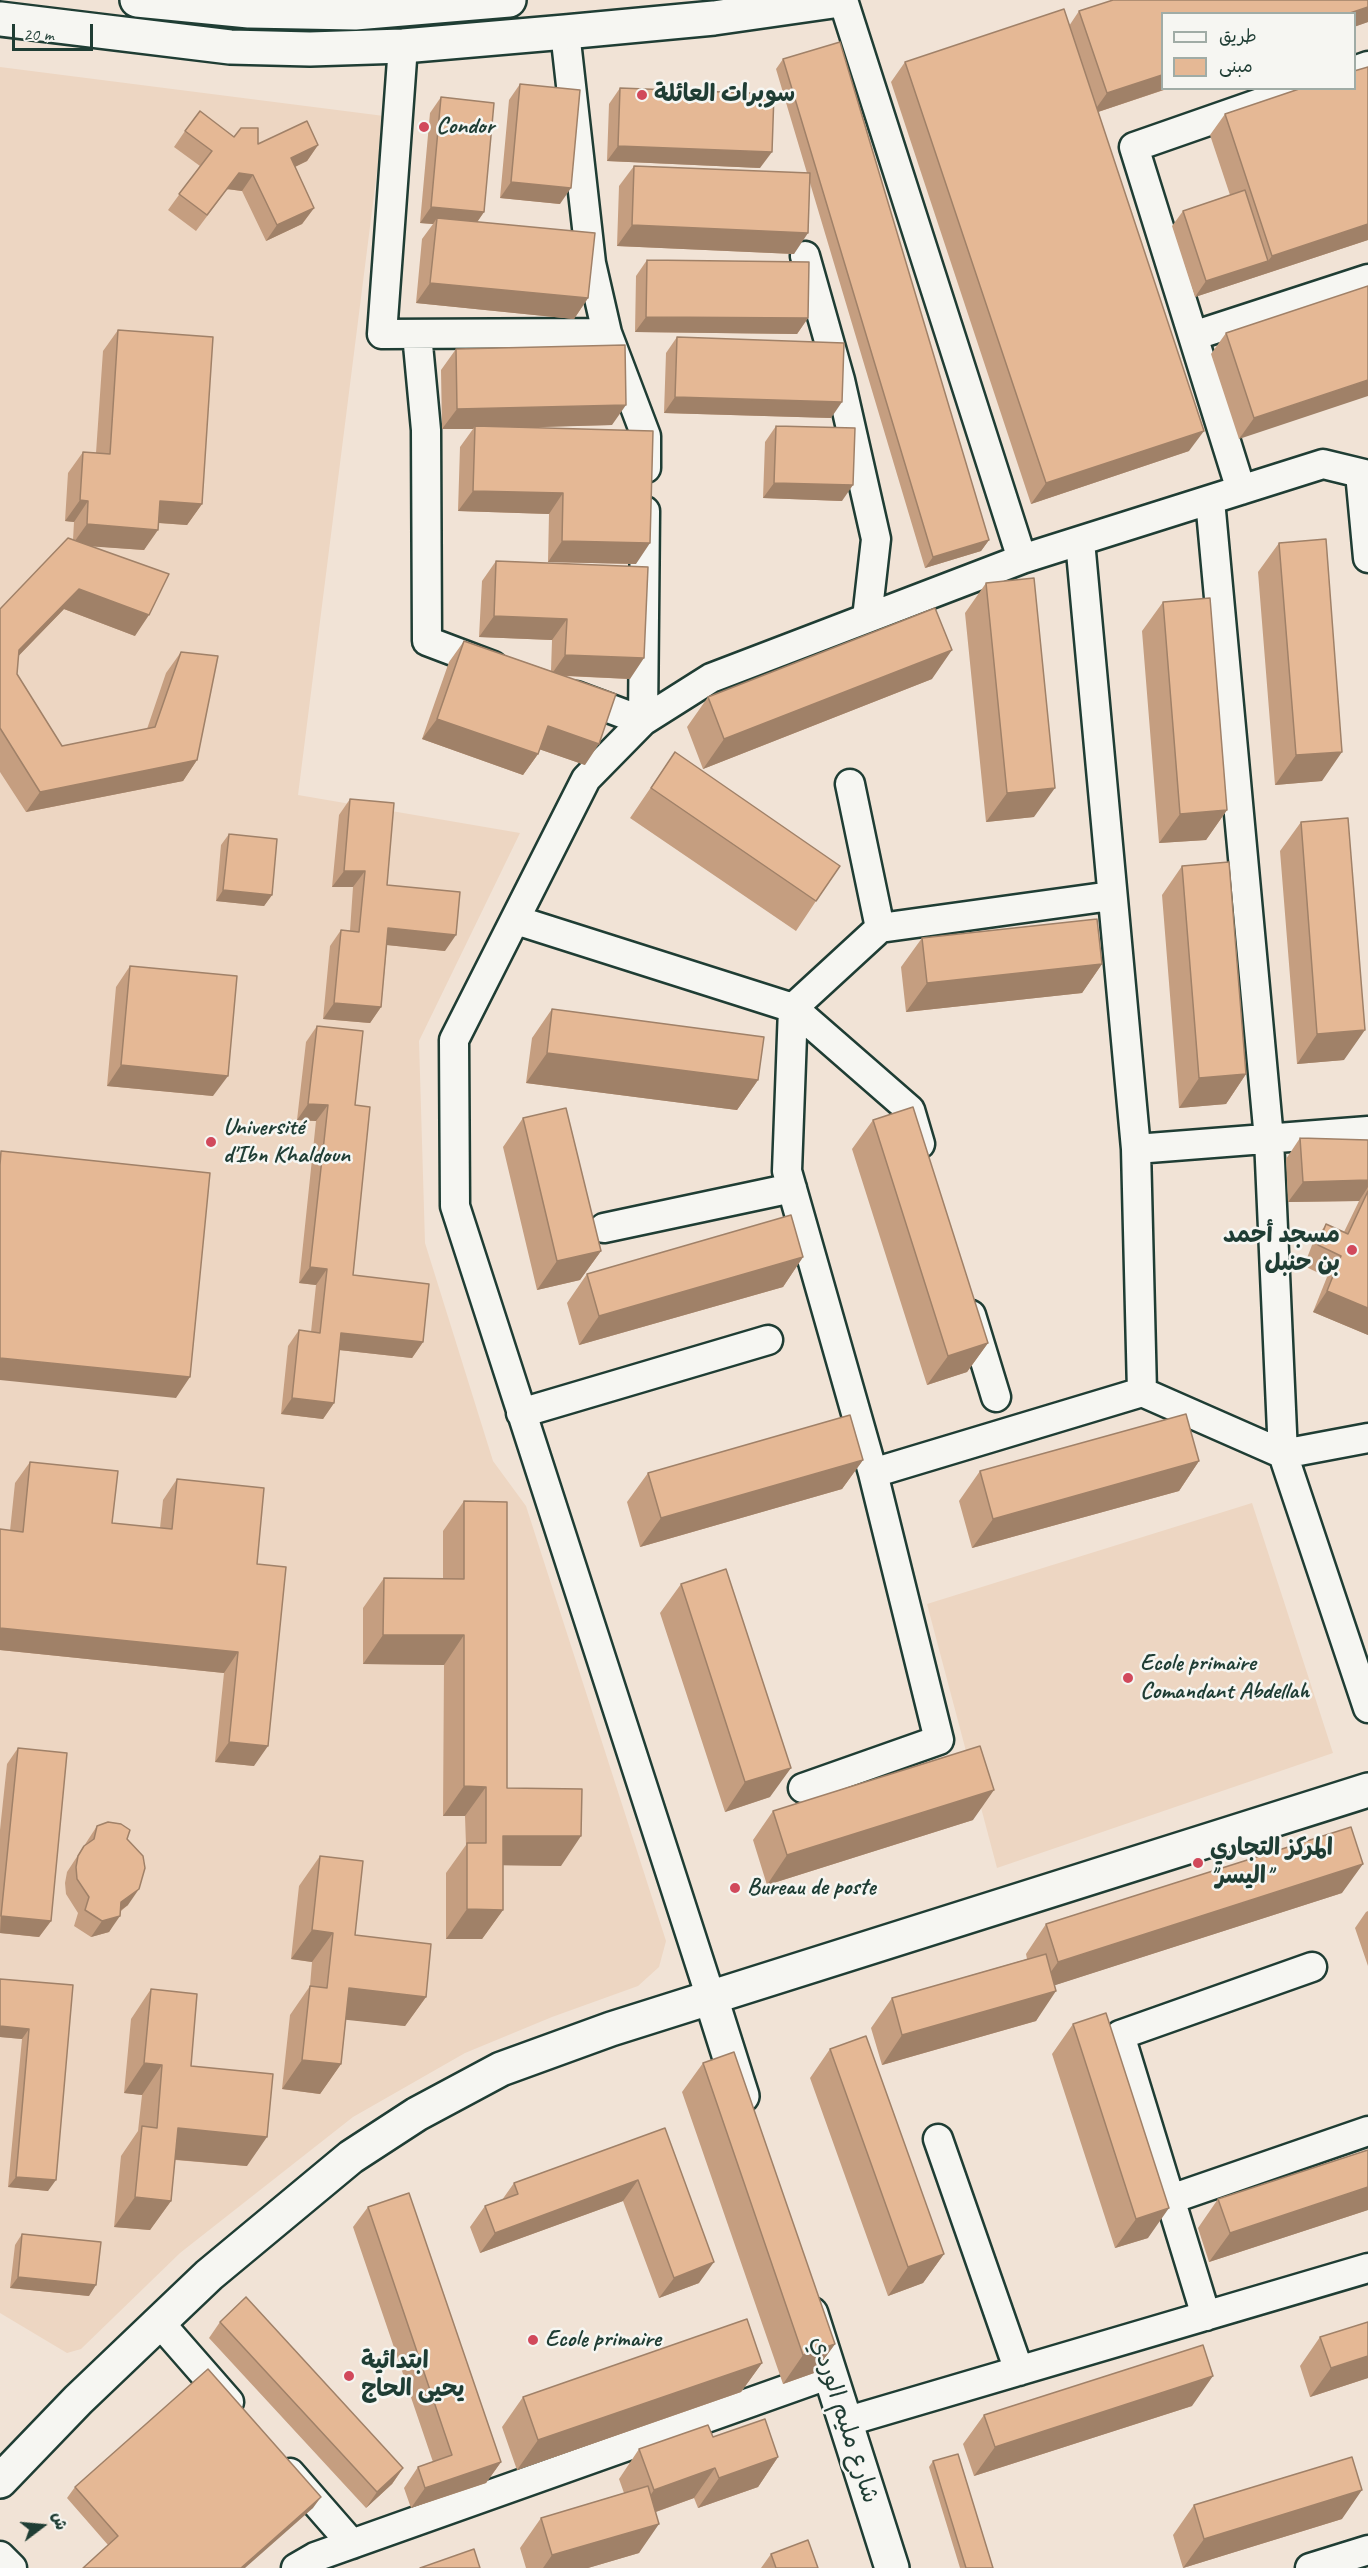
<!DOCTYPE html>
<meta charset="utf-8">
<style>
body{margin:0}
#map{position:relative;width:1368px;height:2568px;overflow:hidden;background:#f1e3d6;font-family:Caveat,"Playpen Sans Arabic",sans-serif}
canvas{display:block}
.legend{position:absolute;left:1161px;top:12px;width:195px;height:78px;box-sizing:border-box;background:#f6f6f2;border:2px solid #a0aca6;margin:0;padding:8px 10px;list-style:none;font-size:18px;color:#1f3d34}
.legend li{display:flex;align-items:center;gap:12px;height:30px}
.legend b{width:30px;border:2px solid #a0aca6}
.north{position:absolute;left:12px;top:2496px;width:60px;height:60px;-webkit-text-stroke:4px #f6f6f2;paint-order:stroke;rotate:74deg;font-size:16px;font-weight:700;line-height:24px;text-align:center;color:#1f3d34}
.north::after{content:'';display:block;margin:auto;width:21px;height:27px;background:#1f3d34;clip-path:polygon(50% 0,100% 100%,50% 72%,0 100%)}
.scale{position:absolute;left:12px;top:24px;width:81px;height:27px;box-sizing:border-box;border:3px solid #1f3d34;border-top:0;padding-left:8px;font-size:18px;line-height:21px;white-space:nowrap;color:#1f3d34;-webkit-text-stroke:4px #f6f6f2;paint-order:stroke}
</style>
<div id="map">
<canvas width="1368" height="2568"></canvas>
<ul class="legend">
<li><b style="height:8px;background:#f6f6f2"></b>طريق</li>
<li><b style="height:16px;background:#e5b895"></b>مبنى</li>
</ul>
<div class="north">ش</div>
<div class="scale">20 m</div>
</div>
<script>
const context = document.querySelector('canvas').getContext('2d');
context.lineJoin = 'round';
function fill(path, color) { context.fillStyle = color; context.fill(path, 'evenodd'); }
const toPath = rows => new Path2D(rows.map(r => 'M' + r).join(''));
function stroke(path, color, width, dash) { context.strokeStyle = color; context.lineWidth = width; context.lineCap = dash ? 'butt' : 'round'; context.setLineDash(dash || []); context.stroke(path); }
function label(font, color, halo, rows, align = 'center') {
  context.font = font + ' Caveat,"Playpen Sans Arabic",sans-serif'; context.lineWidth = 5; context.setLineDash([]); context.textBaseline = 'middle'; context.strokeStyle = halo; context.fillStyle = color; for (const [text, x, y, turn = 0] of rows) {
    context.save(); context.translate(x, y); context.rotate((+turn || 0) * Math.PI / 180); context.textAlign = isNaN(turn) ? turn : align; if (halo) context.strokeText(text, 0, 0); context.fillText(text, 0, 0); context.restore();
  }
}
const built = toPath([
 [0,67,384,116,298,795,520,833,419,1041,425,1243,493,1461,526,1506,666,1941,659,1967,638,1986,552,2017,465,2053,353,2117,180,2253,81,2349,67,2353,0,2313],
 [1252,1503,1333,1753,997,1868,927,1604]
]);
const street = toPath([
 [843,0,1022,559],
 [565,32,591,263,607,333,646,436,646,468],
 [403,46,382,334,607,333],
 [1354,71,1368,66],
 [805,256,840,380,876,539,867,618],
 [417,334,426,430,427,641,493,666],
 [1193,336,1368,279],
 [1360,473,1368,558],
 [1241,490,1134,147,1303,88],
 [1210,500,1269,1139,1283,1454,1368,1708],
 [1080,541,1136,1149,1142,1392],
 [576,696,643,721,645,511],
 [850,784,880,928],
 [516,920,793,1008,910,1110,920,1144],
 [1136,1149,1368,1131],
 [604,1228,792,1188],
 [971,1315,996,1397],
 [521,1413,768,1340],
 [873,1473,1142,1392,1283,1454,1368,1438],
 [803,1788,939,1740,873,1473,787,1171,793,1008,880,928,1111,896],
 [711,1998,455,1206,454,1040,586,779,643,721,711,678,1022,559,1323,464,1368,475],
 [938,2139,1019,2371],
 [1171,2199,1368,2131],
 [1206,2316,1120,2035,1312,1967],
 [159,2322,229,2402],
 [845,2422,1368,2268],
 [290,2473,352,2544],
 [0,2556,12,2568],
 [296,2568,315,2557,830,2374],
 [1310,2568,1368,2550]
]);
const secondary = toPath([
 [711,1998,742,2096],
 [811,2314,892,2568],
 [0,2481,78,2400,209,2275,351,2157,417,2114,501,2069,611,2029,1368,1790]
]);
const highway = toPath([
 [137,0,249,11,355,13,509,0],
 [0,19,230,47,310,49,403,46,565,32,714,18,840,0]
]);
const wall = toPath([
 [1368,0,1368,22,1098,112,1189,451,1031,504,891,82,905,62,1069,26,1079,11],
 [783,59,989,540,981,551,925,568,810,183,794,254,617,246,619,186,634,166,807,173,776,69],
 [1368,67,1368,240,1195,297,1172,226,1183,211,1230,195,1210,135,1225,114],
 [520,84,560,204,500,198,509,100],
 [620,88,760,168,607,161,609,104],
 [441,97,484,212,477,222,588,298,574,319,416,303,422,239,433,224,420,223,430,113],
 [185,131,234,137,258,144,318,145,307,161,295,167,314,208,302,224,266,241,242,191,227,189,196,231,168,210,200,166,174,147],
 [647,260,808,318,797,334,635,332,636,276],
 [1368,286,1239,439,1211,354,1226,333],
 [118,330,202,504,187,525,159,523,144,550,91,546,135,636,64,609,18,656,17,674,62,746,147,729,166,673,181,652,197,760,183,781,26,812,0,772,0,609,73,540,74,522,65,521,68,473,83,452,96,453,103,351],
 [677,337,831,418,664,413,666,353],
 [456,349,612,425,527,427,636,564,548,562,549,514,458,511,460,447,473,429,442,429,441,370],
 [776,426,842,501,763,498,765,442],
 [1279,543,1322,781,1275,785,1258,572],
 [496,561,648,567,630,679,564,676,585,765,539,749,538,754,523,775,422,739,449,662,464,641,551,671,552,640,479,637,482,581],
 [986,583,1034,817,986,822,965,613],
 [1163,602,1227,810,1206,840,1159,843,1142,631],
 [932,679,703,769,687,727,708,697],
 [675,752,816,901,796,931,630,818],
 [350,799,387,885,445,951,387,945,381,1007,370,1023,323,1019,330,946,341,930,350,931,353,887,332,887,339,815],
 [1301,822,1344,1060,1297,1064,1280,851],
 [229,834,272,895,264,906,216,901,221,845],
 [1182,866,1246,1074,1226,1104,1179,1108,1162,895],
 [922,938,1102,964,1082,993,906,1012,901,967],
 [130,966,213,1096,107,1086,116,987],
 [552,1009,758,1080,737,1110,526,1083,532,1038],
 [317,1026,355,1105,353,1275,423,1342,412,1358,339,1350,334,1403,323,1419,281,1414,288,1346,299,1330,311,1332,316,1285,299,1283,316,1121,297,1120,306,1042],
 [523,1118,601,1251,580,1280,537,1290,503,1147],
 [873,1120,988,1343,967,1372,927,1385,852,1149],
 [1300,1138,1368,1140,1368,1335,1313,1312,1327,1277,1304,1266,1312,1245,1326,1224,1344,1232,1359,1201,1288,1202,1286,1159],
 [803,1257,783,1287,579,1345,567,1303,587,1274],
 [863,1460,842,1489,640,1547,627,1502,648,1473],
 [1199,1461,1179,1491,972,1548,959,1501,980,1471],
 [30,1462,112,1523,160,1528,163,1500,177,1479,257,1564,254,1766,215,1762,224,1673,0,1650,0,1529,10,1531,15,1483],
 [464,1501,507,1788,561,1866,503,1865,503,1910,482,1939,446,1939,446,1873,466,1845,465,1816,443,1816,444,1665,363,1664,363,1608,384,1578,443,1579,443,1531],
 [681,1584,770,1797,725,1812,660,1613],
 [18,1748,51,1921,39,1937,0,1933,0,1830,7,1764],
 [773,1811,973,1820,767,1885,753,1840],
 [97,1826,127,1839,128,1905,121,1911,109,1932,91,1937,74,1926,78,1913,66,1894,65,1883,67,1872],
 [320,1856,355,1935,426,1997,405,2026,346,2019,341,2064,320,2094,282,2089,290,2015,310,1986,312,1962,291,1959,299,1886],
 [1342,1893,1055,1985,1036,2021,882,2065,871,2028,892,1998,1027,1959,1026,1954,1046,1924],
 [1368,1911,1368,1966,1355,1928,1366,1912],
 [0,1979,73,1985,48,2191,8,2187,22,2039,0,2037],
 [151,1989,191,2066,247,2166,175,2160,171,2201,150,2230,114,2227,121,2156,138,2131,142,2095,124,2093,131,2019],
 [1073,2024,1148,2238,1115,2248,1052,2054],
 [830,2049,944,2254,923,2283,888,2296,810,2078],
 [703,2063,835,2344,814,2373,783,2384,682,2092],
 [665,2128,699,2283,659,2298,623,2201,480,2253,470,2227,485,2206,502,2200,514,2183],
 [1368,2150,1368,2210,1209,2262,1198,2228,1218,2199],
 [368,2207,501,2462,486,2483,411,2508,404,2488,418,2467,433,2462,353,2227],
 [22,2234,89,2296,10,2288,15,2245],
 [220,2322,403,2468,392,2484,366,2508,209,2338],
 [1368,2322,1368,2378,1310,2397,1300,2366,1320,2337],
 [762,2363,741,2392,517,2470,502,2427,523,2397],
 [1192,2406,974,2476,963,2444,984,2415],
 [713,2437,778,2457,758,2487,698,2508,694,2498,656,2512,639,2553,588,2568,526,2568,520,2548,541,2518,624,2493,619,2479,639,2449],
 [933,2461,993,2568,960,2568,929,2467],
 [75,2487,313,2508,108,2545,67,2498],
 [1194,2505,1342,2519,1183,2568,1173,2535],
 [771,2554,818,2568,761,2568]
]);
const shadedWall = toPath([
 [1368,7,1368,22,1354,27,1354,14,1347,14],
 [1162,75,1162,88,1169,88,1092,114,1107,93],
 [318,145,307,161,280,174,291,158],
 [618,146,772,152,760,168,607,161],
 [239,173,253,175,242,191,227,189,196,231],
 [511,182,571,188,560,204,500,198],
 [431,207,484,212,473,228,437,218,433,224,420,223],
 [314,208,302,224,266,241,277,225],
 [1368,224,1368,240,1195,297,1206,281,1268,261,1272,256],
 [632,225,808,233,794,254,617,246],
 [430,283,588,298,574,319,416,303],
 [646,317,808,318,797,334,635,332],
 [1368,380,1368,396,1239,439,1254,418],
 [675,397,842,402,831,418,664,413],
 [626,405,612,425,475,429,475,426,473,429,442,429,457,409],
 [1204,431,1189,451,1031,504,1046,483],
 [774,483,853,485,842,501,763,498],
 [473,491,563,493,549,514,458,511],
 [80,500,88,501,74,522,65,521],
 [160,501,202,504,187,525,146,522],
 [87,524,158,530,144,550,72,545],
 [989,540,981,551,925,568,933,557],
 [562,541,650,543,636,564,548,562],
 [79,589,149,615,135,636,64,609,4,671,19,650],
 [494,616,567,619,552,640,479,637],
 [952,650,932,679,703,769,724,739],
 [565,655,644,658,630,679,551,675],
 [437,719,538,754,523,775,422,739],
 [548,726,599,744,585,765,533,747],
 [1342,752,1322,781,1275,785,1296,755],
 [197,760,183,781,26,812,40,792],
 [1055,788,1034,817,986,822,1007,793],
 [1227,810,1206,840,1159,843,1180,814],
 [344,871,365,871,353,887,332,887],
 [223,890,272,895,264,906,216,901],
 [388,928,456,935,445,951,377,944],
 [1102,964,1082,993,906,1012,927,983],
 [334,1003,381,1007,370,1023,323,1019],
 [1365,1030,1344,1060,1297,1064,1317,1034],
 [547,1053,758,1080,737,1110,526,1083],
 [121,1065,228,1076,213,1096,107,1086],
 [1246,1074,1226,1104,1179,1108,1199,1078],
 [308,1104,328,1105,316,1121,297,1120],
 [1368,1180,1368,1187,1359,1201,1288,1202,1303,1182],
 [601,1251,580,1280,537,1290,557,1261],
 [803,1257,783,1287,579,1345,599,1316],
 [310,1267,327,1269,316,1285,299,1283],
 [1327,1291,1368,1308,1368,1335,1313,1312],
 [341,1333,423,1342,412,1358,330,1349],
 [988,1343,967,1372,927,1385,948,1356],
 [0,1358,190,1377,176,1398,0,1380],
 [292,1398,334,1403,323,1419,281,1414],
 [863,1460,842,1489,640,1547,661,1518],
 [1199,1461,1179,1491,972,1548,993,1519],
 [0,1628,238,1652,224,1673,0,1650],
 [383,1635,464,1635,444,1665,363,1664],
 [229,1742,268,1746,254,1766,215,1762],
 [791,1768,770,1797,725,1812,745,1782],
 [464,1786,486,1787,465,1816,443,1816],
 [994,1790,973,1820,767,1885,787,1855],
 [503,1836,581,1836,561,1866,482,1865],
 [1363,1864,1342,1893,1037,1991,1058,1962],
 [139,1889,128,1905,110,1918,121,1902],
 [467,1909,503,1910,482,1939,446,1939],
 [1,1916,51,1921,39,1937,0,1933],
 [120,1916,109,1932,91,1937,102,1921],
 [312,1930,333,1933,312,1962,291,1959],
 [349,1988,426,1997,405,2026,329,2018],
 [1056,1991,1036,2021,882,2065,902,2035],
 [0,2026,29,2029,22,2039,0,2037],
 [302,2060,341,2064,320,2094,282,2089],
 [144,2063,162,2065,142,2095,124,2093],
 [178,2128,267,2137,247,2166,157,2158],
 [16,2177,56,2180,48,2191,8,2187],
 [638,2180,623,2201,480,2253,495,2233],
 [1368,2187,1368,2210,1209,2262,1230,2233],
 [135,2197,171,2201,150,2230,114,2227],
 [1169,2208,1148,2238,1115,2248,1136,2219],
 [944,2254,923,2283,888,2296,908,2267],
 [714,2262,699,2283,659,2298,674,2278],
 [18,2277,96,2285,89,2296,10,2288],
 [835,2344,814,2373,783,2384,803,2355],
 [1368,2356,1368,2378,1310,2397,1331,2368],
 [762,2363,741,2392,517,2470,538,2440],
 [1213,2376,1192,2406,974,2476,995,2447],
 [778,2457,758,2487,698,2508,719,2478],
 [501,2462,486,2483,411,2508,425,2488],
 [403,2468,392,2484,366,2508,377,2492],
 [715,2468,694,2498,633,2520,654,2490],
 [1362,2490,1342,2519,1183,2568,1204,2539],
 [321,2497,313,2508,245,2568,241,2568],
 [659,2524,639,2553,588,2568,543,2568,552,2555]
]);
const building = toPath([
 [1113,0,1368,0,1368,7,1347,14,1162,14,1162,75,1107,93,1079,11,1113,0],
 [1064,9,1204,431,1046,483,905,62,1064,9],
 [840,42,989,540,933,557,783,59,840,42],
 [1368,67,1368,224,1272,256,1225,114,1302,88,1354,88,1354,71,1368,67],
 [520,84,580,90,571,188,511,182,520,84],
 [620,88,774,94,772,152,618,146,620,88],
 [441,97,494,103,484,212,431,207,441,97],
 [200,111,234,137,241,128,258,128,258,144,307,121,318,145,291,158,314,208,277,225,253,175,239,173,207,215,179,194,212,151,185,131,200,111],
 [634,166,810,173,808,233,632,225,634,166],
 [1245,190,1268,261,1206,281,1183,211,1245,190],
 [437,218,595,233,588,298,430,283,437,218],
 [647,260,809,262,808,318,646,317,647,260],
 [1368,286,1368,380,1254,418,1226,333,1368,286],
 [118,330,213,337,202,504,160,501,158,530,87,524,88,501,80,500,83,452,110,454,118,330],
 [677,337,844,343,842,402,675,397,677,337],
 [625,345,626,405,457,409,456,349,625,345],
 [475,426,653,431,650,543,562,541,563,493,473,491,475,426],
 [776,426,855,428,853,485,774,483,776,426],
 [68,538,169,574,149,615,79,589,19,650,17,674,62,746,155,727,181,652,218,656,197,760,40,792,0,728,0,609,68,538],
 [1326,539,1342,752,1296,755,1279,543,1326,539],
 [496,561,648,567,644,658,565,655,567,619,494,616,496,561],
 [1034,578,1055,788,1007,793,986,583,1034,578],
 [1210,598,1227,810,1180,814,1163,602,1210,598],
 [935,608,952,650,724,739,708,697,935,608],
 [464,641,616,694,599,744,548,726,538,754,437,719,464,641],
 [675,752,840,866,816,901,651,788,675,752],
 [350,799,394,803,387,885,460,892,456,935,388,928,381,1007,334,1003,341,930,359,932,365,871,344,871,350,799],
 [1348,818,1365,1030,1317,1034,1301,822,1348,818],
 [229,834,277,839,272,895,223,890,229,834],
 [1229,862,1246,1074,1199,1078,1182,866,1229,862],
 [1097,919,1102,964,927,983,922,938,1097,919],
 [130,966,237,976,228,1076,121,1065,130,966],
 [552,1009,764,1037,758,1080,547,1053,552,1009],
 [317,1026,363,1031,355,1105,370,1107,353,1275,429,1284,423,1342,341,1333,334,1403,292,1398,299,1330,320,1333,327,1269,310,1267,328,1105,308,1104,317,1026],
 [913,1107,988,1343,948,1356,873,1120,913,1107],
 [566,1108,601,1251,557,1261,523,1118,566,1108],
 [1300,1138,1368,1140,1368,1180,1303,1182,1300,1138],
 [1,1151,210,1173,190,1377,0,1358,0,1165,1,1151],
 [1368,1191,1368,1308,1327,1291,1341,1256,1318,1245,1326,1224,1348,1234,1368,1191],
 [791,1215,803,1257,599,1316,587,1274,791,1215],
 [1186,1414,1199,1461,993,1519,980,1471,1186,1414],
 [850,1415,863,1460,661,1518,648,1473,850,1415],
 [30,1462,118,1471,112,1523,172,1529,177,1479,264,1488,257,1564,286,1567,268,1746,229,1742,238,1652,0,1628,0,1529,23,1532,30,1462],
 [464,1501,507,1502,507,1788,582,1789,581,1836,503,1836,503,1910,467,1909,467,1843,486,1843,486,1787,464,1786,464,1635,383,1635,384,1578,464,1579,464,1501],
 [726,1569,791,1768,745,1782,681,1584,726,1569],
 [980,1746,994,1790,787,1855,773,1811,980,1746],
 [18,1748,67,1753,51,1921,1,1916,18,1748],
 [108,1822,121,1824,130,1830,127,1839,143,1856,145,1868,139,1889,121,1902,120,1916,102,1921,85,1910,89,1897,77,1879,76,1867,78,1856,84,1846,94,1839,97,1826,108,1822],
 [1351,1827,1363,1864,1058,1962,1046,1924,1351,1827],
 [320,1856,363,1861,355,1935,431,1944,426,1997,349,1988,341,2064,302,2060,310,1986,327,1988,333,1933,312,1930,320,1856],
 [1046,1954,1056,1991,902,2035,892,1998,1046,1954],
 [0,1979,73,1985,56,2180,16,2177,29,2029,0,2026,0,1979],
 [151,1989,197,1994,191,2066,273,2074,267,2137,178,2128,171,2201,135,2197,142,2126,157,2128,162,2065,144,2063,151,1989],
 [1106,2013,1169,2208,1136,2219,1073,2024,1106,2013],
 [866,2036,944,2254,908,2267,830,2049,866,2036],
 [734,2052,835,2344,803,2355,703,2063,734,2052],
 [665,2128,714,2262,674,2278,638,2180,495,2233,485,2206,518,2194,514,2183,665,2128],
 [1368,2150,1368,2187,1230,2233,1218,2199,1368,2150],
 [409,2193,501,2462,425,2488,418,2467,452,2455,368,2207,409,2193],
 [22,2234,101,2242,96,2285,18,2277,22,2234],
 [246,2297,403,2468,377,2492,220,2322,246,2297],
 [747,2319,762,2363,538,2440,523,2397,747,2319],
 [1368,2322,1368,2356,1331,2368,1320,2337,1368,2322],
 [1203,2345,1213,2376,995,2447,984,2415,1203,2345],
 [208,2369,321,2497,241,2568,83,2568,118,2536,75,2487,208,2369],
 [765,2419,778,2457,719,2478,715,2468,654,2490,639,2449,708,2425,713,2437,765,2419],
 [958,2454,993,2568,966,2568,933,2461,958,2454],
 [1352,2457,1362,2490,1204,2539,1194,2505,1352,2457],
 [648,2486,659,2524,552,2555,541,2518,648,2486],
 [808,2540,818,2568,776,2568,771,2554,808,2540],
 [474,2549,480,2568,420,2568,474,2549]
]);
const markers = [
 [642,95,6,"#d1495b"],
 [424,127,6,"#d1495b"],
 [211,1142,6,"#d1495b"],
 [1352,1250,6,"#d1495b"],
 [1128,1678,6,"#d1495b"],
 [1198,1863,6,"#d1495b"],
 [735,1888,6,"#d1495b"],
 [533,2340,6,"#d1495b"],
 [349,2376,6,"#d1495b"]
];
const poiNames = [
 ["سوبرات العائلة",654,95],
 ["Condor",436,127],
 ["Université",223,1128],
 ["d'Ibn Khaldoun",223,1156],
 ["مسجد أحمد",1340,1236,"right"],
 ["بن حنبل",1340,1264,"right"],
 ["Ecole primaire",1140,1664],
 ["Comandant Abdellah",1140,1692],
 ["المركز التجاري",1210,1849],
 ["\"اليسر\"",1210,1877],
 ["Bureau de poste",747,1888],
 ["Ecole primaire",545,2340],
 ["ابتدائية",361,2362],
 ["يحيى الحاج",361,2390]
];
const streetNames = [
 ["شارع مليم الوردي",844,2420,72]
];
fill(built, '#edd6c2');
stroke(street, '#1f3d34', 33);
stroke(secondary, '#1f3d34', 38);
stroke(highway, '#1f3d34', 38);
stroke(street, '#f6f6f2', 28);
stroke(secondary, '#f6f6f2', 33);
stroke(highway, '#f6f6f2', 33);
fill(wall, '#c59e80');
fill(shadedWall, '#a08168');
fill(building, '#e5b895');
stroke(building, '#a08168', 1.5);
for (const [x, y, r, color] of markers) { const dot = new Path2D(); dot.arc(x, y, r, 0, 2 * Math.PI); context.fillStyle = color; context.fill(dot); stroke(dot, '#f6f6f2', 2); }
label('bold 24px', '#1f3d34', '#f6f6f2', poiNames, 'left');
label('24px', '#1f3d34', '#f6f6f2', streetNames);
</script>
